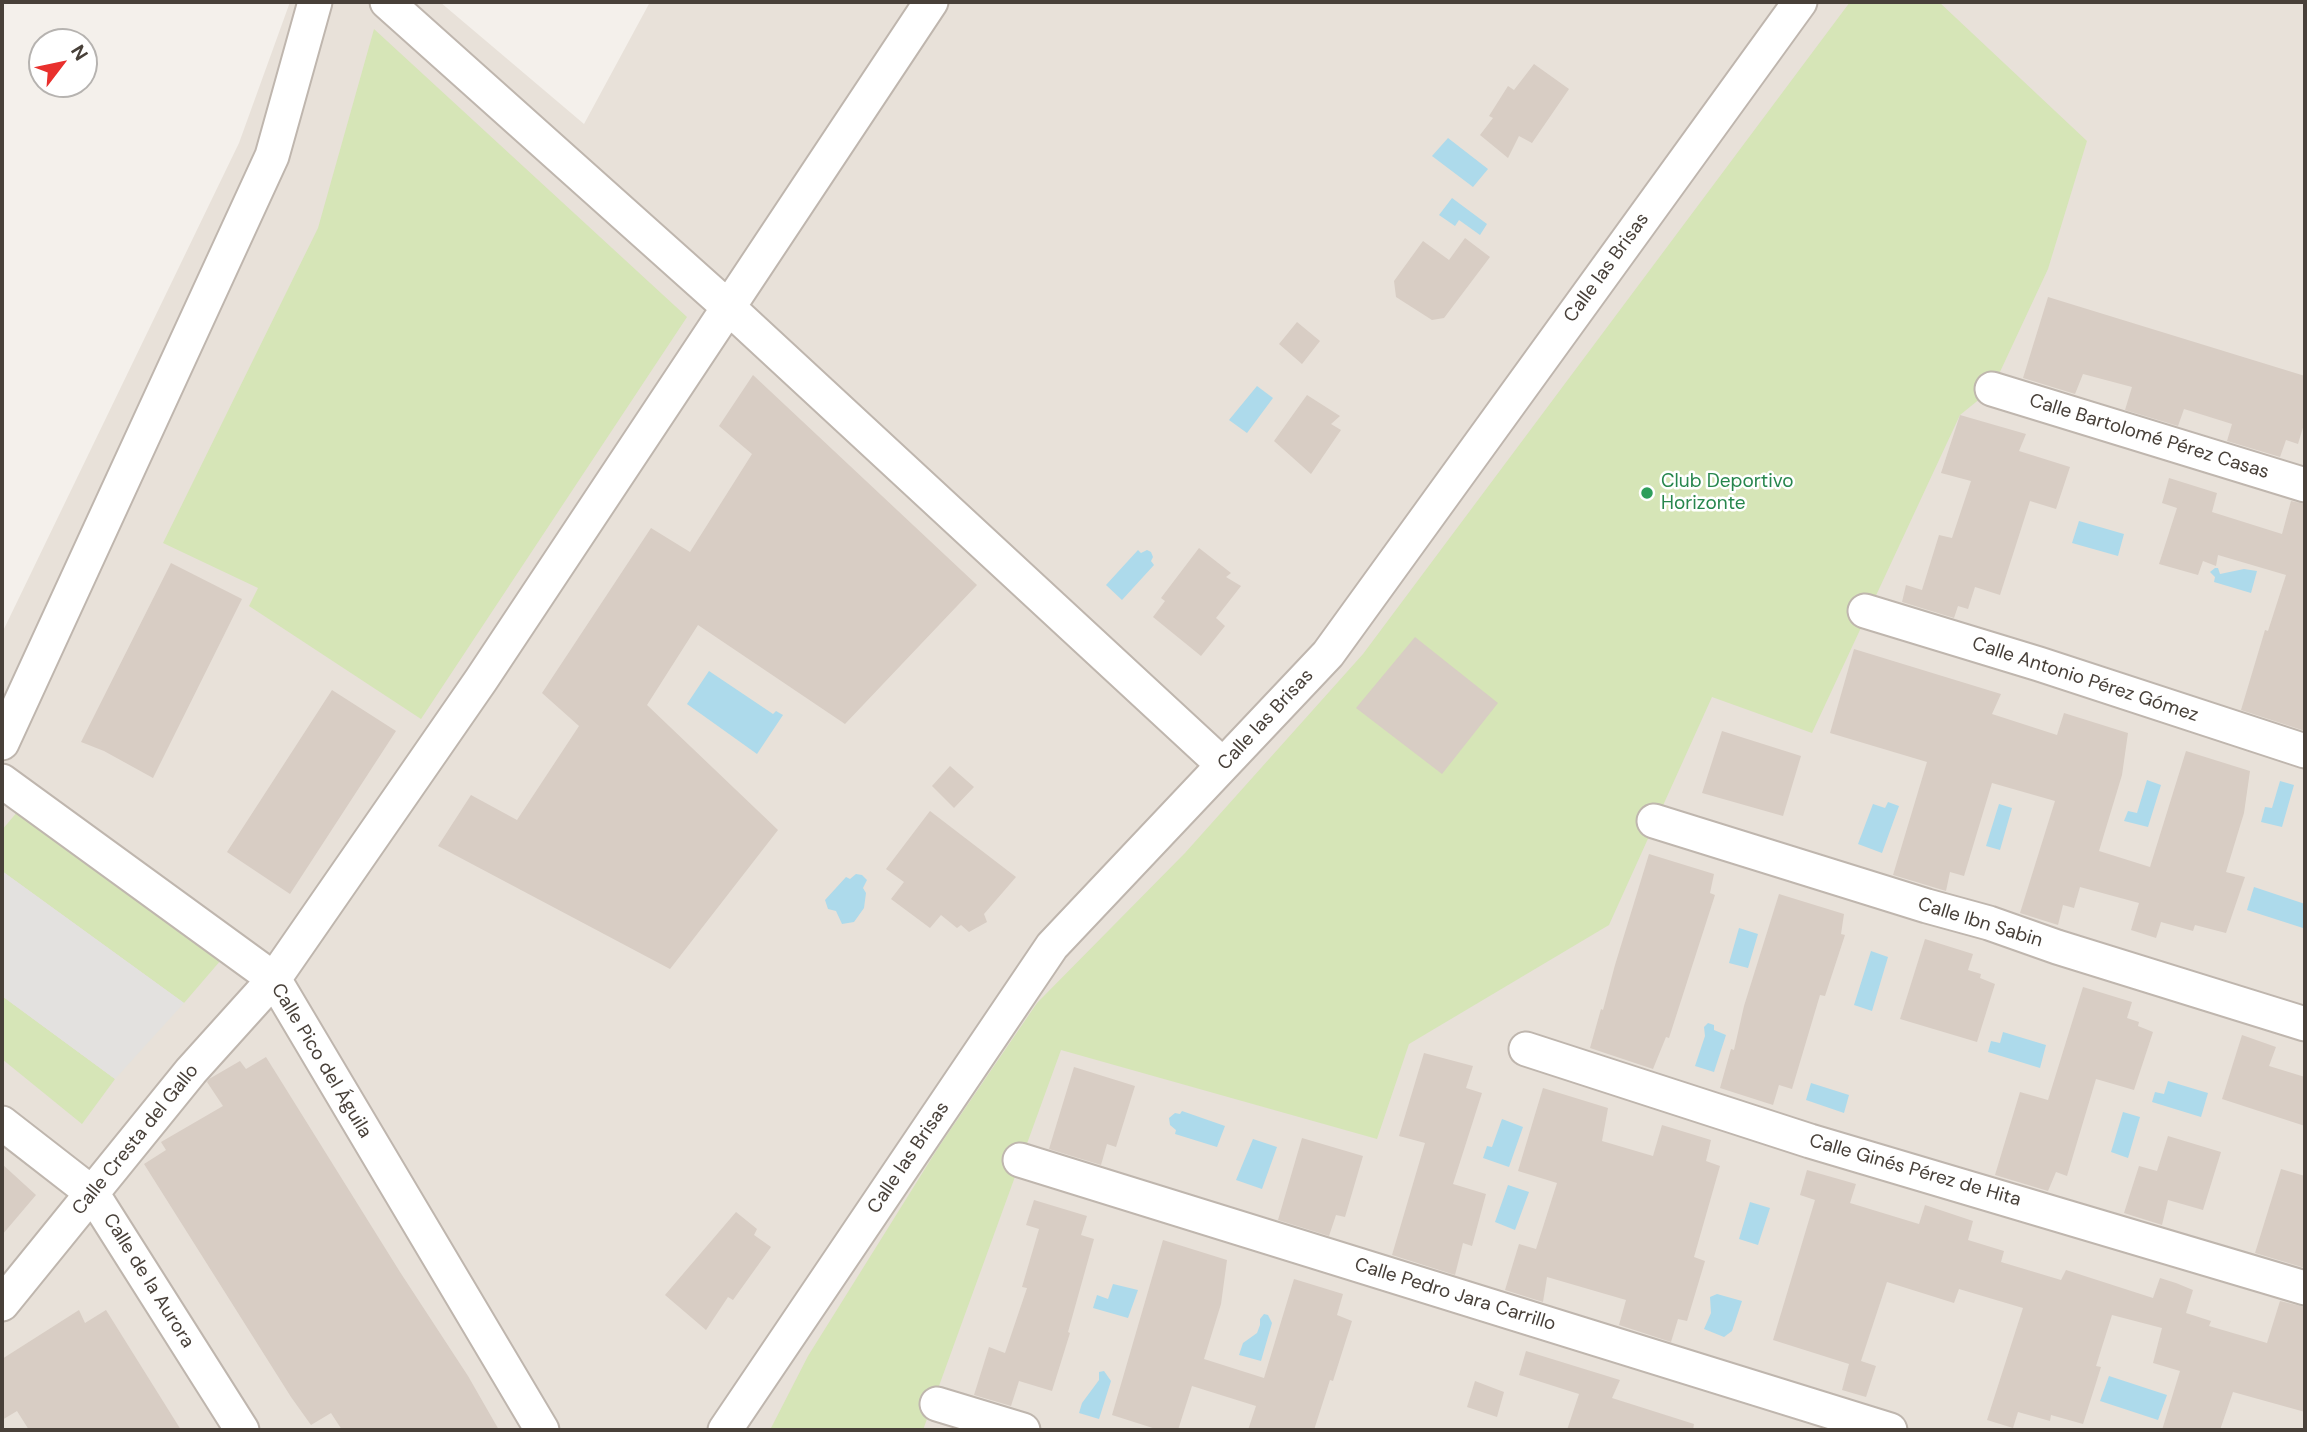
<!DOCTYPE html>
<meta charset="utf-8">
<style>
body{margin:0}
#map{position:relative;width:2307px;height:1432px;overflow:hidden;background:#f4f0eb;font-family:"DM Sans",sans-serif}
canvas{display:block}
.frame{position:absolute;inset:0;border:4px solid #484039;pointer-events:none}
.north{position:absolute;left:28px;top:28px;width:70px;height:70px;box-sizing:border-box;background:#fff;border:2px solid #b6b3b0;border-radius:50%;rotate:58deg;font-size:19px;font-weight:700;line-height:28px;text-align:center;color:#484039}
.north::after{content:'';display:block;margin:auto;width:24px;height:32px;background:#e9302d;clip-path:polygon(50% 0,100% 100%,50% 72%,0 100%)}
</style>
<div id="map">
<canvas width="2307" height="1432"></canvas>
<div class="frame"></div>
<div class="north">N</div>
</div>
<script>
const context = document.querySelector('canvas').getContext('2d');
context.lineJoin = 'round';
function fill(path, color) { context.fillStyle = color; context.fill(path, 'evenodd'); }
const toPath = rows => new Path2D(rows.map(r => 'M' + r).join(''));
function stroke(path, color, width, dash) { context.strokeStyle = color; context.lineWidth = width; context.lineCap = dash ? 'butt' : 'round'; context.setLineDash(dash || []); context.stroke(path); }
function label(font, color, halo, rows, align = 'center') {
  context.font = font + ' "DM Sans",sans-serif'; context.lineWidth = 5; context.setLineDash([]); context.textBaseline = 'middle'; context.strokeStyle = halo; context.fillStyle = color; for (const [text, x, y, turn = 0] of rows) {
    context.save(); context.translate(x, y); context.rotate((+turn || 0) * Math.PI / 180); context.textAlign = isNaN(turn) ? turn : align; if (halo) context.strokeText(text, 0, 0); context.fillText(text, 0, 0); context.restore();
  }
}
const residential = toPath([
 [290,2,440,2,584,124,650,2,2305,2,2305,1430,2,1430,2,633,239,143]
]);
const green = toPath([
 [1850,2,1939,2,2087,141,2048,269,1992,389,1960,415,1812,733,1712,697,1609,925,1409,1044,1377,1139,1061,1050,923,1430,770,1430,808,1356,938,1148,1037,1003,1185,853,1363,654],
 [374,29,687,317,421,719,249,606,258,588,163,543,318,228],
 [18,811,221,960,184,1003,2,871,2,830],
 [2,996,115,1079,82,1124,2,1059]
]);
const parking = toPath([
 [2,871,184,1003,115,1079,2,996]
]);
const water = toPath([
 [1448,138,1488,169,1473,187,1432,156],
 [1452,198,1487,224,1480,235,1459,220,1455,226,1439,215],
 [1257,386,1273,398,1247,433,1229,420],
 [2079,521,2124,534,2118,556,2072,543],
 [1138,550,1141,553,1147,550,1151,552,1153,557,1151,561,1154,565,1122,600,1106,585],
 [2215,568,2218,568,2220,574,2244,569,2257,571,2251,593,2214,582,2215,577,2210,572],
 [709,671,773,714,776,711,783,715,757,754,687,704],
 [2147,780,2161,785,2148,827,2124,821,2128,811,2137,813],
 [2280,781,2294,785,2282,827,2261,822,2265,807,2272,808],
 [1888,802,1899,806,1882,853,1858,844,1873,804,1885,808],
 [1999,804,2012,808,2000,850,1986,846],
 [856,874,862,875,867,880,863,888,866,893,864,908,854,922,842,924,836,911,828,909,825,900,846,877,850,879],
 [2254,887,2305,904,2303,928,2247,910],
 [1739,928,1758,934,1748,968,1729,963],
 [1871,951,1888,957,1872,1011,1854,1005],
 [1708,1023,1714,1025,1714,1030,1726,1035,1714,1072,1695,1066,1705,1036,1704,1027],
 [2003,1032,2046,1045,2040,1068,1988,1052,1991,1041,2000,1043],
 [2168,1081,2208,1093,2201,1117,2152,1102,2155,1092,2164,1094],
 [1811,1083,1849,1095,1844,1113,1806,1100],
 [1182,1111,1225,1126,1217,1147,1175,1134,1176,1130,1170,1125,1169,1118,1175,1113,1180,1114],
 [2123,1112,2140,1117,2128,1158,2111,1152],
 [1502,1119,1523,1127,1509,1167,1483,1158,1487,1146,1492,1147],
 [1253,1139,1277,1147,1262,1189,1236,1180],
 [1508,1185,1529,1192,1515,1230,1495,1222],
 [1750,1202,1770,1208,1758,1245,1739,1239],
 [1113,1284,1138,1290,1128,1318,1093,1308,1097,1295,1108,1299],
 [1717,1294,1742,1301,1732,1331,1724,1337,1704,1329,1711,1313,1710,1297],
 [1264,1314,1268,1315,1272,1323,1261,1361,1239,1355,1243,1343,1257,1333,1260,1325,1260,1319],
 [1104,1371,1111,1381,1099,1419,1079,1413,1082,1403,1099,1380,1099,1372],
 [2109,1376,2167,1395,2158,1420,2100,1401]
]);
const building = toPath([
 [1534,64,1569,89,1532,143,1519,136,1508,158,1480,135,1493,118,1489,116,1508,86,1514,90],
 [1465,238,1490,257,1444,318,1432,320,1396,297,1394,281,1423,241,1449,260],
 [2048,297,2305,376,2305,421,2298,444,2286,440,2280,457,2227,441,2232,424,2184,409,2178,426,2125,410,2132,387,2083,374,2075,394,2023,378],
 [1297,322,1320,341,1302,364,1279,344],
 [753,375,977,585,845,724,698,625,647,705,778,830,670,969,438,846,471,795,517,820,579,726,542,693,651,528,690,552,752,454,719,426],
 [1307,395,1340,416,1331,424,1341,430,1311,474,1274,441],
 [1960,415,2026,434,2019,451,2070,467,2056,509,2030,501,2000,595,1975,587,1968,609,1958,606,1954,618,1902,602,1906,585,1922,590,1939,535,1952,538,1971,481,1941,473],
 [2169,478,2217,493,2212,512,2282,534,2291,501,2305,504,2305,731,2241,710,2265,630,2268,631,2286,575,2218,555,2216,566,2203,561,2198,575,2159,564,2177,508,2162,503],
 [1199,548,1231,573,1226,577,1241,586,1216,618,1225,626,1201,656,1153,617,1165,601,1161,598],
 [171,563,242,599,153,778,104,751,81,742],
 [1415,637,1498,703,1442,774,1356,708],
 [1854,649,2001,694,1992,714,2057,735,2064,713,2128,733,2122,775,2099,851,2150,867,2186,751,2250,771,2244,813,2226,872,2245,877,2226,933,2195,925,2193,931,2161,922,2156,938,2131,930,2139,903,2080,887,2074,908,2063,905,2058,925,2020,913,2055,801,1992,783,1964,876,1950,872,1946,891,1893,875,1927,762,1830,733],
 [332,690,396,731,290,894,227,852],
 [1722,731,1801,756,1783,816,1702,793],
 [950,766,974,787,954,808,932,786],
 [930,811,1016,877,984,914,987,922,969,932,961,925,957,928,941,915,930,928,891,899,904,882,886,869],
 [1649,854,1714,874,1710,893,1715,895,1669,1038,1666,1037,1653,1069,1590,1048,1601,1009,1603,1010,1615,965],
 [1779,894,1844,914,1841,934,1845,935,1825,996,1820,995,1792,1089,1779,1085,1773,1105,1720,1088,1731,1049,1734,1050,1744,1006],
 [1925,939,1973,954,1968,970,1981,974,1980,978,1995,984,1977,1042,1900,1019],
 [2083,987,2132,1002,2127,1018,2139,1022,2138,1026,2153,1032,2134,1090,2096,1079,2067,1176,2056,1172,2048,1191,1995,1175,2020,1092,2048,1100],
 [2242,1035,2276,1047,2269,1066,2305,1077,2305,1126,2222,1099],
 [1424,1053,1473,1066,1466,1088,1482,1093,1453,1184,1486,1194,1472,1246,1463,1243,1455,1275,1392,1255,1425,1143,1399,1136],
 [266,1057,400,1272,468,1376,499,1430,342,1430,331,1413,311,1425,291,1397,144,1164,166,1150,161,1142,223,1106,207,1082,209,1079,240,1061,246,1069],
 [1074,1067,1135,1086,1116,1147,1107,1144,1101,1165,1049,1149],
 [1543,1088,1608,1108,1602,1141,1653,1156,1662,1125,1711,1140,1706,1161,1720,1166,1694,1257,1705,1261,1687,1321,1678,1319,1671,1342,1619,1325,1626,1300,1547,1277,1543,1302,1505,1290,1519,1244,1536,1249,1557,1183,1518,1171],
 [2168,1136,2221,1152,2203,1210,2168,1200,2162,1225,2124,1213,2139,1166,2157,1171],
 [1302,1138,1363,1156,1345,1217,1336,1215,1329,1236,1278,1220],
 [2,1164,36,1195,2,1235],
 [2281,1169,2305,1176,2305,1268,2255,1253],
 [1807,1170,1856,1184,1850,1203,1919,1224,1925,1205,1973,1221,1968,1240,2004,1251,2001,1262,2061,1280,2066,1270,2153,1298,2160,1278,2176,1283,2193,1290,2186,1313,2211,1321,2209,1326,2267,1343,2280,1301,2305,1307,2305,1412,2233,1392,2220,1430,2162,1430,2180,1371,2153,1363,2162,1328,2112,1315,2096,1366,2101,1367,2083,1424,2051,1415,2050,1421,2018,1412,2013,1428,1987,1420,2023,1308,1959,1289,1954,1303,1887,1282,1861,1361,1876,1366,1866,1397,1842,1390,1849,1364,1773,1340,1815,1200,1800,1195],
 [1034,1200,1087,1216,1081,1235,1094,1239,1068,1332,1070,1333,1052,1391,1019,1381,1011,1406,974,1395,989,1347,1005,1353,1027,1288,1022,1287,1039,1229,1026,1225],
 [736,1212,757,1229,754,1235,771,1247,733,1300,728,1297,706,1330,665,1295],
 [1163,1240,1227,1260,1221,1304,1204,1359,1264,1378,1294,1279,1343,1294,1337,1315,1352,1321,1333,1381,1330,1380,1314,1430,1248,1430,1256,1406,1192,1386,1178,1430,1159,1430,1112,1415],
 [79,1310,85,1323,106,1310,181,1430,29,1430,17,1411,2,1420,2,1359],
 [1526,1351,1620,1380,1612,1398,1694,1424,1693,1430,1567,1430,1579,1394,1519,1375],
 [1475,1381,1504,1392,1497,1417,1467,1407]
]);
const street = toPath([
 [387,2,728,307,1223,765],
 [1992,389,2305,485],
 [1865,611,2039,664,2305,751],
 [2,743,272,156,315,2],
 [2,781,274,979,542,1430],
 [1654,821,1927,906,1989,923,2057,947,2305,1024],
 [1526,1049,1810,1141,2305,1288],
 [2,1123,92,1193,242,1430],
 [1020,1160,1890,1430],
 [2,1304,191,1071,274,979,481,680,931,2],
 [937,1404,1023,1430],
 [725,1430,1052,946,1328,654,1800,2]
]);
const markers = [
 [1647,493,7,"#2e9e5b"]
];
const streetNames = [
 ["Calle las Brisas",1607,268,-54],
 ["Calle Bartolomé Pérez Casas",2149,437,17],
 ["Calle Antonio Pérez Gómez",2085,680,18],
 ["Calle las Brisas",1266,720,-47],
 ["Calle Ibn Sabin",1980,923,17],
 ["Calle Pico del Águila",321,1061,59],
 ["Calle Cresta del Gallo",136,1140,-51],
 ["Calle las Brisas",909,1158,-56],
 ["Calle Ginés Pérez de Hita",1915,1171,16],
 ["Calle de la Aurora",148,1281,58],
 ["Calle Pedro Jara Carrillo",1455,1295,17]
];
const leisureNames = [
 ["Club Deportivo",1661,482],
 ["Horizonte",1661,504]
];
fill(residential, '#e8e1d9');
fill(green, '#d6e5b7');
fill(parking, '#e3e1df');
fill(water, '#addaeb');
fill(building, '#d8cdc4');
stroke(street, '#bfb6ae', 37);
stroke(street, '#fff', 33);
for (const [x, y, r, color] of markers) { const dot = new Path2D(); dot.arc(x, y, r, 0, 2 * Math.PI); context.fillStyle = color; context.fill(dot); stroke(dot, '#fff', 2.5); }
label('19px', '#484039', '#fff', streetNames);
label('19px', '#27864d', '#fff', leisureNames, 'left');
</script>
